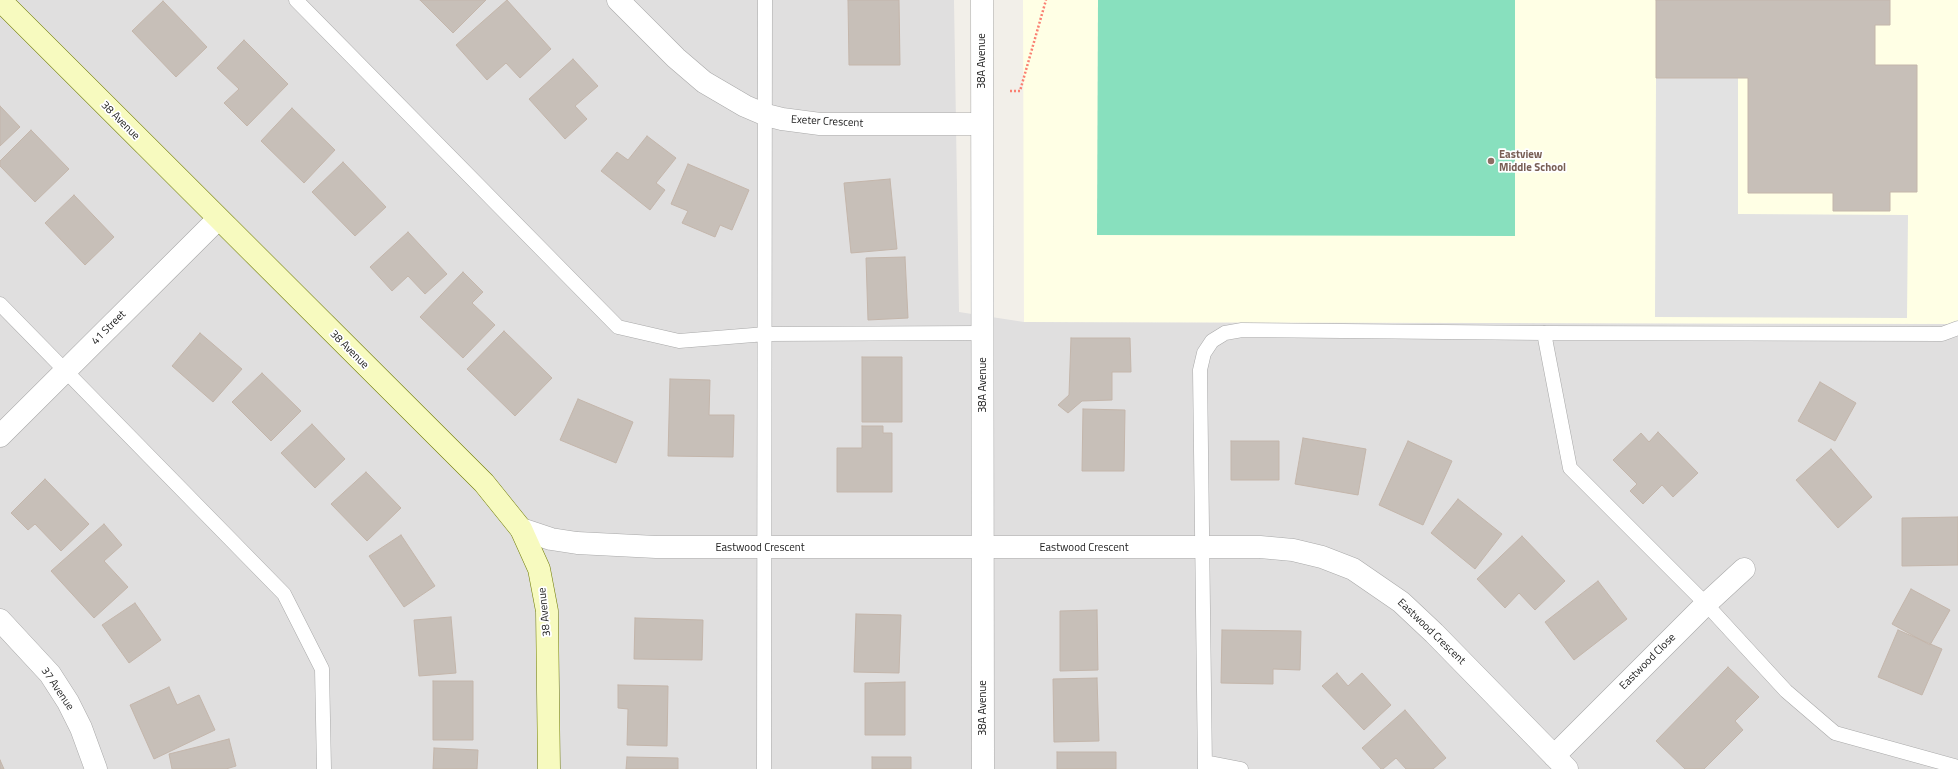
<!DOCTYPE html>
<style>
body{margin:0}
canvas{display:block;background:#f2efe9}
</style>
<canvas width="1958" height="769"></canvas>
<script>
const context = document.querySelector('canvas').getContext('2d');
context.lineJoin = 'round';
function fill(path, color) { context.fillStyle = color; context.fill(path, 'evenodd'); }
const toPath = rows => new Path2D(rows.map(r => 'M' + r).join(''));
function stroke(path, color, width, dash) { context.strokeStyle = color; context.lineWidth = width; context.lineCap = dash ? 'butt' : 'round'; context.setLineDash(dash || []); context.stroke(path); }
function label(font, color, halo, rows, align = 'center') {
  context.font = font + ' "Titillium Web",sans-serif'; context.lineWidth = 3.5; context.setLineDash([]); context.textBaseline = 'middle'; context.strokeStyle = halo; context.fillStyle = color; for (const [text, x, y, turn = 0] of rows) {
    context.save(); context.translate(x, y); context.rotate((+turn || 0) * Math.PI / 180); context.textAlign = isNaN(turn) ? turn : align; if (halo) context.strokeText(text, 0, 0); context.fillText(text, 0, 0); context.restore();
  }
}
const residential = toPath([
 [0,0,954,0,959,312,1024,322,1958,324,1958,769,0,769]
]);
const education = toPath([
 [1023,0,1958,0,1958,324,1024,322]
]);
const pitch = toPath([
 [1098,0,1515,0,1515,236,1097,235]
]);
const parking = toPath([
 [1656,78,1738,78,1738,214,1908,215,1907,318,1655,317]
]);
const building = toPath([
 [420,0,486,0,453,33,420,0],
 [507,0,551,49,520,78,506,63,487,80,456,45,507,0],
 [848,0,899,0,900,65,849,65,848,0],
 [1656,0,1890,0,1890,25,1875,25,1875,65,1917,65,1917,192,1890,192,1890,211,1833,211,1833,193,1748,193,1748,78,1656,78,1656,0],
 [163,1,207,47,176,77,132,31,163,1],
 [244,40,288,84,247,126,224,103,239,89,217,68,244,40],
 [573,59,598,86,575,106,587,119,565,139,529,99,573,59],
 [0,106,20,127,0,146,0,106],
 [292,108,335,150,304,183,261,141,292,108],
 [31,130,69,169,35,202,0,166,0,161,31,130],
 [647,136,676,158,656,183,665,190,650,210,601,171,617,152,628,160,647,136],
 [343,162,386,207,355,236,312,192,343,162],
 [688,164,749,190,732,230,720,225,715,237,682,223,688,211,671,204,688,164],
 [890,179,897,249,851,253,844,183,890,179],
 [74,195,114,237,85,265,45,223,74,195],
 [408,232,447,274,425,294,408,276,392,291,370,267,408,232],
 [905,257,908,318,868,320,866,258,905,257],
 [463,272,483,292,472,303,495,325,463,358,420,317,463,272],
 [504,331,552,378,515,416,467,369,504,331],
 [200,333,242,369,213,402,172,366,200,333],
 [1071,338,1130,338,1131,372,1112,372,1112,400,1082,401,1068,413,1058,405,1069,395,1071,338],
 [862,357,902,357,902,422,862,422,862,357],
 [262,373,301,411,271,441,232,402,262,373],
 [670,379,710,380,709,415,734,415,733,457,668,456,670,379],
 [1820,382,1856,403,1835,441,1798,421,1820,382],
 [578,399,633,422,616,463,560,440,578,399],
 [1083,409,1125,410,1124,471,1082,471,1083,409],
 [312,424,345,459,315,488,281,453,312,424],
 [862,426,883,426,883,433,892,433,892,492,837,492,837,448,862,448,862,426],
 [1658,432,1698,473,1673,497,1662,485,1643,504,1630,491,1637,484,1613,460,1641,433,1649,442,1658,432],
 [1303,438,1366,449,1358,495,1295,484,1303,438],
 [1231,441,1279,441,1279,480,1231,480,1231,441],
 [1408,441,1452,461,1423,525,1379,505,1408,441],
 [1831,449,1872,497,1838,528,1796,480,1831,449],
 [366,472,401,508,367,541,331,504,366,472],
 [45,479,89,524,61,551,35,524,28,530,11,513,45,479],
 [1458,499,1502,534,1475,569,1431,533,1458,499],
 [1958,517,1958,565,1902,566,1902,518,1958,517],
 [104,524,122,545,104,561,128,587,94,618,51,571,104,524],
 [401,535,435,586,404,607,369,556,401,535],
 [1522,536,1565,581,1535,610,1519,593,1505,608,1477,579,1522,536],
 [1598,581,1627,619,1574,660,1545,622,1598,581],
 [1911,589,1950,610,1930,645,1892,624,1911,589],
 [135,603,161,640,129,663,102,625,135,603],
 [1097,610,1098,670,1060,671,1060,611,1097,610],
 [856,614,901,615,899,673,854,672,856,614],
 [451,617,456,673,419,676,414,620,451,617],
 [635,618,703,620,702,660,634,659,635,618],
 [1222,630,1301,631,1300,670,1273,669,1273,684,1221,683,1222,630],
 [1898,630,1942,649,1922,695,1878,677,1898,630],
 [1728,667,1759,697,1735,721,1743,730,1704,769,1685,769,1656,741,1728,667],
 [1337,673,1348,686,1362,673,1391,705,1364,730,1322,686,1337,673],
 [1097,678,1099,741,1054,742,1053,679,1097,678],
 [433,681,473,681,473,740,433,740,433,681],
 [905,682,905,735,865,735,865,683,905,682],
 [618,685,668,686,667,746,627,745,628,709,618,708,618,685],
 [169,687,177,705,199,695,215,730,154,759,130,705,169,687],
 [1405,710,1446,758,1433,769,1406,769,1396,758,1383,769,1381,769,1362,748,1405,710],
 [229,739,236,766,226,769,172,769,169,754,229,739],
 [434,748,478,750,477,769,433,769,434,748],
 [1057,752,1116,752,1116,769,1057,769,1057,752],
 [627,757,678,758,678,769,626,769,627,757],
 [872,757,911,757,911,769,872,769,872,757],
 [0,760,4,769,0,769,0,760]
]);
const path = toPath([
 [1010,91,1020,91,1046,0]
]);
const lane = toPath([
 [296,0,618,327,679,341,766,334,982,333],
 [0,304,284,594,322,669,324,769],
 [1544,333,1570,468,1706,604,1786,691,1835,733,1958,767],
 [1205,762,1241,769],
 [764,769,765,0],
 [1205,769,1200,370,1204,353,1212,341,1225,333,1242,330,1544,333,1942,334,1958,328]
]);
const street = toPath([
 [618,0,676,58,704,82,745,106,766,115,782,119,820,124,982,124],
 [982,0,983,769],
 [0,436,218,219],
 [521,529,551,539,577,543,656,547,1260,547,1293,550,1322,557,1353,569,1401,602,1434,633,1567,769],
 [0,620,50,674,68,702,81,728,96,769],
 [1554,756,1706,604,1744,569]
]);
const secondary = toPath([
 [0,0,484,483,521,529,539,569,547,611,549,769]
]);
const markers = [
 [1491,161,4,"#8d6e63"]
];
const streetNames = [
 ["38A Avenue",982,61,-90],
 ["38 Avenue",120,121,45],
 ["Exeter Crescent",827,122,3],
 ["41 Street",109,328,-45],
 ["38 Avenue",349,350,45],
 ["38A Avenue",983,385,-90],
 ["Eastwood Crescent",760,548],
 ["Eastwood Crescent",1084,548],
 ["38 Avenue",545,612,-96],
 ["Eastwood Crescent",1431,632,44],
 ["Eastwood Close",1648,662,-45],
 ["37 Avenue",57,689,56],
 ["38A Avenue",983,708,-90]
];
const educationNames = [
 ["Eastview",1499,155],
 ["Middle School",1499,168]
];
fill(residential, '#e0dfdf');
fill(education, '#ffffe5');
fill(pitch, '#88e0be');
fill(parking, '#e2e2e2');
fill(building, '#c7bfb8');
stroke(building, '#c4b6ab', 1);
stroke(lane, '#a9a9a9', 15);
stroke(street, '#a9a9a9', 23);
stroke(secondary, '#707d05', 23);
stroke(path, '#fa8072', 2.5, [2, 2]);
stroke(lane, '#fff', 14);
stroke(street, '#fff', 22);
stroke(secondary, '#f7fabf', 22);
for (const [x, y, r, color] of markers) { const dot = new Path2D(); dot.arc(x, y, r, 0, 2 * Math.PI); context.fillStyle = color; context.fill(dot); stroke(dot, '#fff', 1.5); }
label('11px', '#222', '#fff', streetNames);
label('bold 11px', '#785e54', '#fff', educationNames, 'left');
</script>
